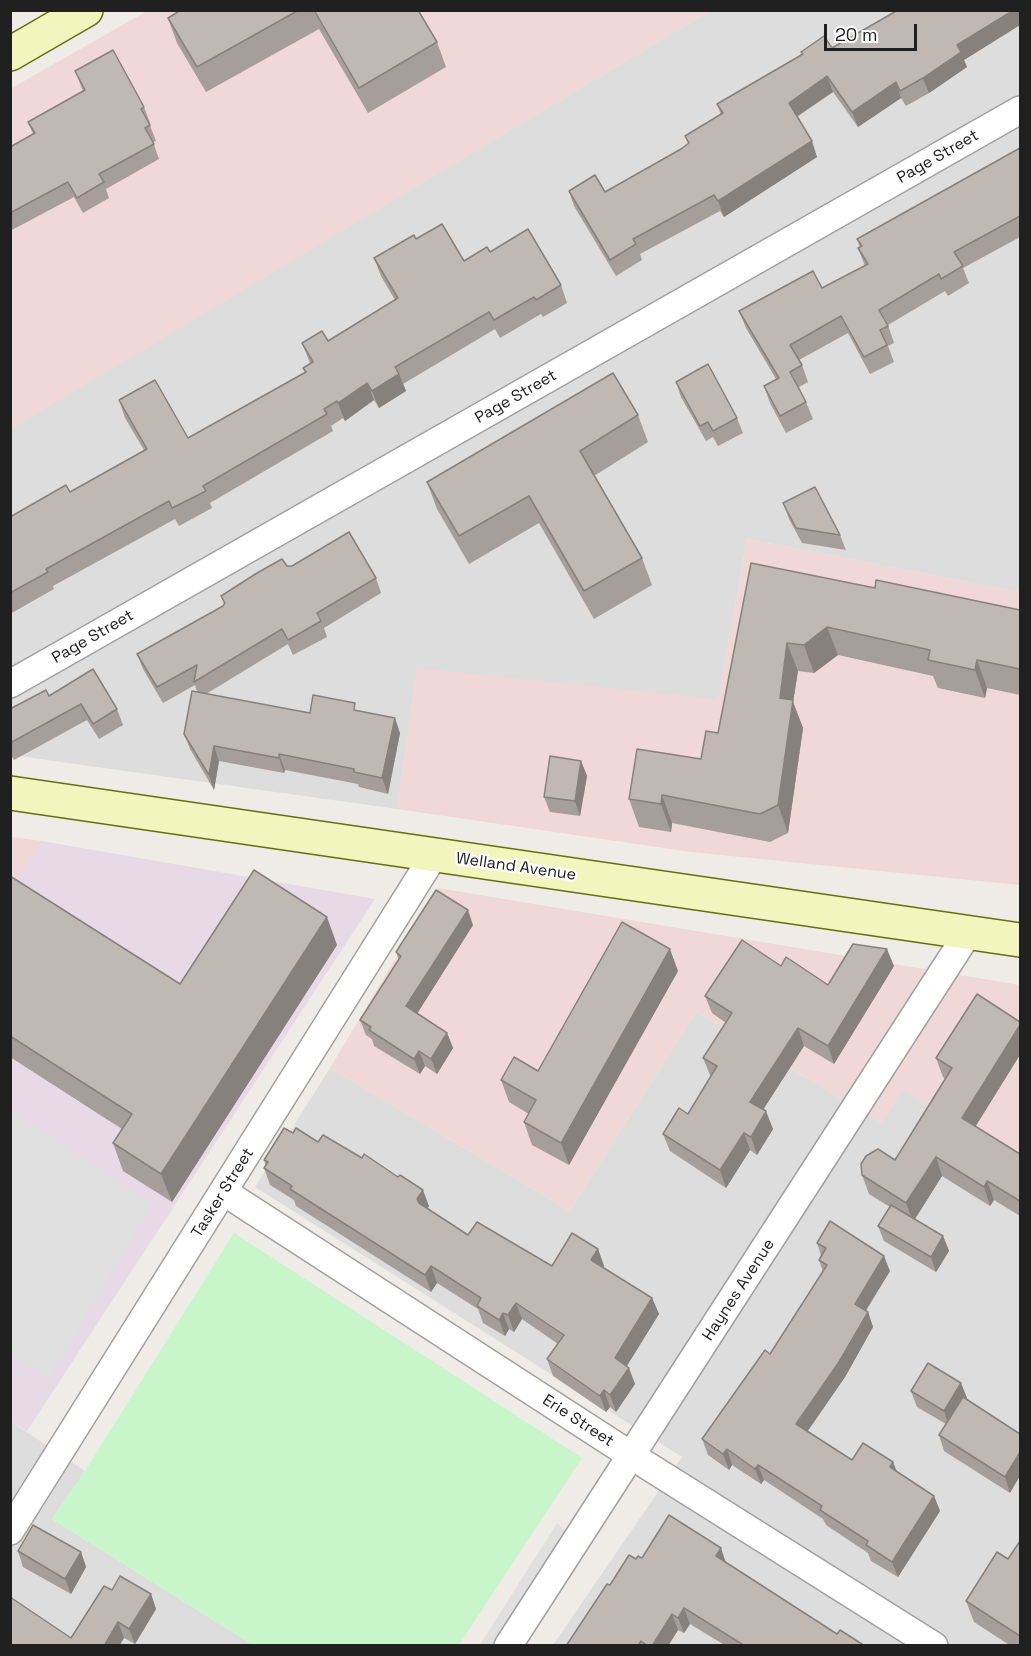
<!DOCTYPE html>
<style>
body{margin:0}
#map{position:relative;width:1031px;height:1656px;overflow:hidden;background:#efece7;font-family:"Space Grotesk",sans-serif}
canvas{display:block}
.frame{position:absolute;inset:0;border:12px solid #202020;pointer-events:none}
.scale{position:absolute;left:824px;top:24px;width:93px;height:27px;box-sizing:border-box;border:3px solid #202020;border-top:0;padding-left:8px;font-size:18px;line-height:21px;white-space:nowrap;color:#202020;-webkit-text-stroke:4px #fff;paint-order:stroke}
</style>
<div id="map">
<canvas width="1031" height="1656"></canvas>
<div class="frame"></div>
<div class="scale">20 m</div>
</div>
<script>
const context = document.querySelector('canvas').getContext('2d');
context.lineJoin = 'round';
function fill(path, color) { context.fillStyle = color; context.fill(path, 'evenodd'); }
const toPath = rows => new Path2D(rows.map(r => 'M' + r).join(''));
function stroke(path, color, width, dash) { context.strokeStyle = color; context.lineWidth = width; context.lineCap = dash ? 'butt' : 'round'; context.setLineDash(dash || []); context.stroke(path); }
function label(font, color, halo, rows, align = 'center') {
  context.font = font + ' "Space Grotesk",sans-serif'; context.lineWidth = 4.5; context.setLineDash([]); context.textBaseline = 'middle'; context.strokeStyle = halo; context.fillStyle = color; for (const [text, x, y, turn = 0] of rows) {
    context.save(); context.translate(x, y); context.rotate((+turn || 0) * Math.PI / 180); context.textAlign = isNaN(turn) ? turn : align; if (halo) context.strokeText(text, 0, 0); context.fillText(text, 0, 0); context.restore();
  }
}
const residential = toPath([
 [710,11,1020,11,1020,592,747,539,718,700,417,669,397,809,11,755,10,429],
 [696,1012,882,1123,902,1089,1020,1163,1020,1645,553,1645,682,1457,255,1187,330,1068,570,1211],
 [10,1421,85,1471,52,1519,253,1645,11,1645]
]);
const commercial = toPath([
 [147,11,710,11,11,429,10,89],
 [747,539,1020,592,1020,885,691,852,397,809,417,668,718,699],
 [11,837,42,841,11,891],
 [438,888,1020,985,1020,1163,903,1090,882,1123,696,1012,570,1211,330,1068]
]);
const industrial = toPath([
 [42,841,375,899,27,1431,10,1421,10,891]
]);
const park = toPath([
 [234,1233,582,1458,459,1645,253,1645,52,1519,85,1471]
]);
const parking = toPath([
 [11,1110,153,1204,50,1379,11,1354],
 [557,1523,569,1534,497,1645,479,1646]
]);
const street = toPath([
 [10,684,1020,110],
 [224,1192,632,1456,934,1646],
 [10,1531,434,855],
 [508,1646,968,933]
]);
const secondary = toPath([
 [10,54,86,10],
 [10,793,1020,940]
]);
const wall = toPath([
 [181,10,418,10,437,42,446,67,368,113,319,29,206,92,177,43,168,18],
 [1020,10,1020,25,964,60,967,67,929,93,906,106,901,98,858,127,833,92,797,117,817,157,724,217,720,211,640,254,642,260,616,276,574,206,569,191,605,192,681,149,688,144,685,136,721,115,717,104,802,54,801,52,832,48],
 [75,71,144,107,150,123,149,123,156,141,153,142,159,159,106,189,109,198,83,213,74,197,10,231,10,147,33,134,28,122,83,91],
 [1020,148,1020,237,963,268,969,283,948,296,945,291,888,325,894,343,888,346,894,362,870,374,848,333,799,360,802,365,808,382,799,387,806,402,813,419,786,433,770,403,764,386,776,379,746,328,739,311,822,288,865,266,858,248,860,247,857,239],
 [416,239,464,261,490,252,561,285,567,303,543,317,541,314,500,338,495,329,403,384,406,391,379,408,374,400,345,421,343,418,331,426,333,431,210,503,212,508,179,526,175,519,53,586,54,589,10,614,10,517,70,492,144,450,125,418,119,400,188,438,305,372,303,368,310,363,302,343,328,341,395,300,381,276,374,258],
 [676,382,737,418,743,433,718,446,713,437,706,441,681,397],
 [638,415,648,442,594,476,642,558,652,585,594,619,539,523,469,564,437,509,427,482],
 [783,503,840,535,846,550,802,543,789,519],
 [751,563,875,588,1020,610,1020,695,987,688,985,698,938,688,933,676,838,655,814,673,798,671,793,702,803,728,788,833,770,842,672,823,671,832,639,827,629,799,701,759,718,733],
 [287,566,376,578,381,593,324,628,327,637,293,655,288,644,206,694,310,713,358,711,400,733,388,794,359,787,358,784,285,770,284,773,219,761,214,790,190,749,184,734,197,692,195,685,163,703,143,669,137,654,223,606,224,604,221,596],
 [49,696,117,709,123,725,99,739,87,720,14,760,10,754,10,709],
 [581,761,587,776,580,816,550,812,544,797],
 [10,876,180,984,337,945,172,1202,123,1171,113,1143,122,1129,10,1057],
 [473,925,417,1013,447,1033,453,1048,437,1074,425,1066,420,1074,374,1046,372,1039,366,1035,360,1020,399,960,396,952],
 [781,966,828,985,894,966,834,1064,804,1046,763,1110,773,1129,757,1155,750,1150,726,1188,670,1151,663,1134,688,1114,711,1076,710,1075,703,1058,726,1023,712,1013,705,996],
 [678,971,569,1165,532,1145,524,1122,529,1114,509,1102,501,1080,538,1071],
 [977,994,975,1126,1020,1154,1020,1216,994,1200,990,1206,942,1176,915,1219,943,1236,949,1251,936,1272,884,1241,878,1226,890,1207,869,1194,862,1175,895,1160,945,1079,943,1077,936,1058],
 [293,1133,429,1206,427,1208,468,1235,552,1266,598,1249,604,1266,603,1267,652,1298,659,1314,627,1366,635,1384,616,1412,610,1407,606,1412,553,1376,547,1359,558,1344,522,1319,514,1332,509,1329,505,1336,483,1323,478,1309,437,1283,431,1292,296,1206,294,1200,270,1185,264,1168,266,1166,264,1160],
 [817,1243,890,1271,866,1311,868,1312,873,1327,845,1377,808,1431,852,1460,893,1462,897,1472,934,1496,940,1511,898,1577,871,1561,868,1553,826,1525,823,1519,764,1480,761,1484,732,1465,729,1470,708,1455,702,1439,770,1354,823,1272,819,1260,821,1255],
 [911,1391,967,1398,966,1399,1020,1434,1010,1493,944,1451,939,1435,946,1424,917,1407],
 [1020,1541,1020,1646,1011,1646,974,1622,966,1601,1008,1559],
 [18,1551,81,1552,86,1567,71,1594,23,1567],
 [642,1558,726,1562,837,1634,865,1646,726,1646,690,1624,684,1633,678,1630,668,1646,566,1646,610,1585,636,1559],
 [112,1590,151,1594,156,1609,135,1644,124,1638,119,1646,10,1646,71,1638]
]);
const shadedWall = toPath([
 [1014,10,1020,10,1020,25,964,60,967,67,929,93,923,78,957,45],
 [827,76,833,92,794,118,789,103],
 [896,82,901,98,858,127,852,112],
 [812,141,817,157,724,217,718,201],
 [399,374,406,391,379,408,372,391],
 [367,383,374,400,345,421,338,403],
 [827,627,838,655,814,673,804,645],
 [787,643,798,671,793,702,803,728,788,833,778,805,780,698],
 [977,660,987,688,985,698,975,670],
 [395,718,400,733,388,794,382,778],
 [214,746,219,761,214,790,209,775],
 [279,754,285,770,284,773,279,758],
 [581,761,587,776,580,816,575,801],
 [662,795,672,823,671,832,661,804],
 [468,910,473,925,412,1022,406,1006],
 [327,917,337,945,172,1202,161,1174],
 [670,949,678,971,569,1165,561,1143],
 [887,949,894,966,834,1064,828,1046],
 [1020,1025,1020,1055,969,1137,962,1118],
 [798,1028,804,1046,757,1119,750,1102],
 [447,1033,453,1048,437,1074,431,1059],
 [419,1051,425,1066,420,1074,414,1059],
 [766,1111,773,1129,757,1155,751,1137],
 [744,1133,750,1150,726,1188,720,1170],
 [936,1157,942,1176,913,1222,906,1203],
 [987,1181,994,1200,990,1206,984,1187],
 [423,1190,429,1206,423,1215,417,1199],
 [943,1236,949,1251,936,1272,931,1257],
 [598,1249,604,1266,597,1277,591,1260],
 [884,1256,890,1271,860,1319,855,1304],
 [431,1266,437,1283,431,1292,425,1275],
 [652,1298,659,1314,621,1375,615,1358],
 [516,1303,522,1319,514,1332,508,1315],
 [868,1312,873,1327,845,1377,802,1439,796,1424],
 [503,1313,509,1329,505,1336,499,1320],
 [629,1368,635,1384,616,1412,610,1395],
 [961,1383,967,1398,949,1426,944,1411],
 [604,1390,610,1407,606,1412,600,1396],
 [727,1449,732,1465,729,1470,723,1454],
 [1020,1452,1020,1476,1010,1493,1005,1477],
 [893,1462,899,1477,890,1467],
 [758,1465,764,1480,761,1484,755,1469],
 [934,1496,940,1511,898,1577,892,1562],
 [721,1548,726,1563,716,1556],
 [81,1552,86,1567,71,1594,65,1579],
 [151,1594,156,1609,135,1644,129,1629],
 [684,1608,690,1624,684,1633,678,1618],
 [672,1614,678,1630,668,1646,652,1646],
 [118,1622,124,1638,119,1646,104,1646]
]);
const building = toPath([
 [181,10,299,10,197,67,168,18,181,10],
 [314,10,418,10,437,42,359,88,314,10],
 [898,10,1014,10,957,45,961,52,923,78,900,91,896,82,852,112,827,76,789,103,812,141,718,201,714,195,633,239,636,244,610,260,569,191,595,175,605,192,681,149,689,143,685,136,723,113,717,104,803,54,801,52,824,36,832,48,898,10],
 [113,50,144,107,141,109,150,125,145,128,154,144,99,174,104,182,77,198,68,182,10,213,10,147,35,133,28,122,85,90,75,71,113,50],
 [1020,148,1020,216,954,252,963,266,941,279,939,274,879,310,888,326,880,330,887,345,864,357,841,316,790,345,802,365,790,372,806,402,780,416,764,386,779,378,739,311,813,271,822,288,868,264,858,248,862,246,857,239,1020,148],
 [442,224,464,261,487,247,490,252,528,229,561,285,536,300,534,297,494,320,489,312,395,367,399,374,372,391,367,383,338,403,337,401,324,409,327,414,203,486,206,491,172,508,169,501,46,569,48,572,10,593,10,517,66,485,70,492,147,449,119,400,155,380,188,438,306,372,303,368,313,362,302,343,322,331,328,341,398,298,374,258,414,235,416,239,442,224],
 [708,364,737,418,713,431,708,422,700,426,676,382,708,364],
 [613,373,638,415,580,451,642,558,584,591,529,496,459,536,427,482,613,373],
 [815,487,840,535,796,528,783,503,815,487],
 [349,532,376,578,317,613,321,621,288,640,282,629,194,682,197,665,157,687,137,654,223,606,225,603,221,596,257,573,282,559,287,566,292,566,349,532],
 [751,563,875,588,876,580,1020,610,1020,669,977,660,975,670,928,660,930,650,827,627,804,645,787,643,780,698,793,700,778,805,760,814,662,795,661,804,629,799,637,749,701,759,706,731,718,733,751,563],
 [93,669,117,709,93,724,81,704,10,743,10,709,46,690,49,696,93,669],
 [192,691,310,713,313,695,355,703,354,710,395,718,382,778,354,772,354,769,279,754,279,758,214,746,209,775,184,734,192,691],
 [550,756,581,761,575,801,544,797,550,756],
 [254,870,327,917,161,1174,113,1143,132,1114,10,1036,10,876,180,984,254,870],
 [436,890,468,910,406,1006,447,1033,431,1059,419,1051,414,1059,369,1030,371,1027,360,1020,401,956,396,952,436,890],
 [622,922,670,949,561,1143,524,1122,536,1100,501,1080,514,1057,538,1071,622,922],
 [742,940,781,966,786,957,828,985,853,944,887,949,828,1046,798,1028,750,1102,766,1111,751,1137,744,1133,720,1170,663,1134,679,1108,688,1114,717,1066,703,1058,732,1013,705,996,742,940],
 [977,994,1020,1022,1020,1025,962,1118,1020,1154,1020,1201,987,1181,984,1187,936,1157,906,1203,862,1175,861,1164,866,1156,878,1149,895,1160,952,1068,936,1058,977,994],
 [284,1128,293,1133,296,1128,318,1142,323,1135,362,1158,364,1154,398,1177,400,1175,423,1190,417,1199,419,1203,468,1235,477,1222,552,1266,572,1233,598,1249,591,1260,652,1298,615,1358,629,1368,610,1395,604,1390,600,1396,547,1359,564,1335,516,1303,508,1315,503,1313,499,1320,477,1306,481,1298,431,1266,425,1275,290,1189,292,1186,264,1168,268,1162,264,1160,284,1128],
 [891,1205,943,1236,931,1257,878,1226,891,1205],
 [830,1221,884,1256,855,1304,868,1312,839,1362,796,1424,852,1460,863,1443,893,1462,890,1467,934,1496,892,1562,866,1545,868,1541,820,1510,822,1506,758,1465,755,1469,727,1449,723,1454,702,1439,765,1350,770,1354,827,1265,819,1260,826,1248,817,1243,830,1221],
 [928,1363,961,1383,944,1411,911,1391,928,1363],
 [963,1397,1020,1434,1020,1452,1005,1477,939,1435,963,1397],
 [669,1515,721,1548,716,1556,837,1634,840,1630,865,1646,745,1646,684,1608,678,1618,672,1614,652,1646,648,1646,641,1641,638,1646,566,1646,607,1584,610,1585,629,1555,636,1559,638,1556,642,1558,669,1515],
 [33,1525,81,1552,65,1579,18,1551,33,1525],
 [1020,1541,1020,1636,966,1601,997,1552,1008,1559,1020,1541],
 [120,1576,151,1594,129,1629,118,1622,104,1646,10,1646,10,1597,71,1638,104,1586,112,1590,120,1576]
]);
const streetNames = [
 ["Page Street",938,157,-30],
 ["Page Street",516,397,-30],
 ["Page Street",93,637,-30],
 ["Welland Avenue",516,867,8],
 ["Tasker Street",223,1193,-58],
 ["Haynes Avenue",739,1290,-57],
 ["Erie Street",578,1421,33]
];
fill(residential, '#ddd');
fill(commercial, '#efd8d7');
fill(industrial, '#e8d9e6');
fill(park, '#c8f5ca');
fill(parking, '#e0e0e0');
stroke(street, '#a1a1a1', 30);
stroke(secondary, '#676f0e', 36);
stroke(street, '#fff', 27);
stroke(secondary, '#f3f5bf', 33);
fill(wall, '#a59e9a');
fill(shadedWall, '#86817d');
fill(building, '#c0b8b3');
stroke(building, '#86817d', 1.5);
label('16px', '#202020', '#fff', streetNames);
</script>
